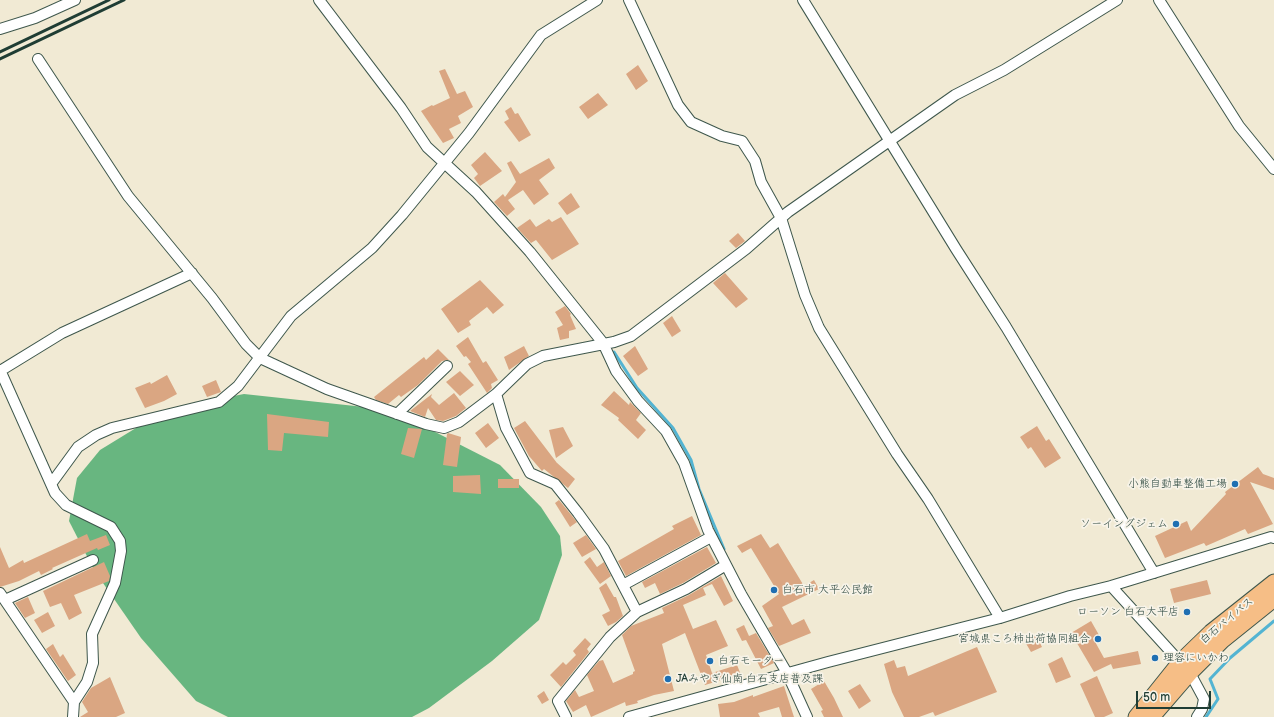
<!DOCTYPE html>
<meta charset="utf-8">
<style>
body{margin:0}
#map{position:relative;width:1274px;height:717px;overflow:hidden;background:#f1ead4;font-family:"Balsamiq Sans",sans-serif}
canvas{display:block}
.scale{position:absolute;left:1136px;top:691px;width:75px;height:18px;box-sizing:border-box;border:2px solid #1f3d34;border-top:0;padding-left:5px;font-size:12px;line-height:14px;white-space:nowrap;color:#1f3d34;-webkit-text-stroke:3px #f7f3e8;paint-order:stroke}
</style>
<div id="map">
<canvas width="1274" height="717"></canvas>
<div class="scale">50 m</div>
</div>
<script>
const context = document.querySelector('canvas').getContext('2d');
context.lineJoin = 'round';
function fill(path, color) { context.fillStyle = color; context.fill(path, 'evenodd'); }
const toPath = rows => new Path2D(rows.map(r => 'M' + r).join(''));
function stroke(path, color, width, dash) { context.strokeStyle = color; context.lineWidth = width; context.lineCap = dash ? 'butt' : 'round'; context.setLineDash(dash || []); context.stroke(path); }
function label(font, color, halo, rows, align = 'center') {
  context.font = font + ' "Balsamiq Sans","Klee One",sans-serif'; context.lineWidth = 3.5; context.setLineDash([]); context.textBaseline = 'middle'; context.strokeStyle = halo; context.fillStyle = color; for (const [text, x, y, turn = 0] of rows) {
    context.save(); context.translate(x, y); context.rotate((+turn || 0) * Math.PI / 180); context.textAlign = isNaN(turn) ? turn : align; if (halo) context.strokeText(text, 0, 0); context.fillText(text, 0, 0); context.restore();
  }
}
const forest = toPath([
 [244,394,392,410,500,465,541,507,560,536,562,555,539,620,492,661,429,708,412,717,228,717,196,701,141,638,94,570,69,521,77,478,100,450,167,409]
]);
const stream = toPath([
 [614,352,637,388,673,428,691,460,699,489,724,549],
 [1206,717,1218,699,1210,679,1230,658,1274,621]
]);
const building = toPath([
 [638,65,648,81,636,90,626,74],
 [445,69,457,94,465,91,473,107,458,116,461,123,449,129,454,138,443,143,421,111,432,105,433,106,450,98,439,71],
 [598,93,608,105,588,119,579,107],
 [511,107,515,114,518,113,531,135,519,142,504,122,509,119,505,111],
 [485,152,502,171,480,186,474,178,478,174,471,165],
 [549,158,555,168,539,180,549,194,534,205,523,190,508,200,515,209,507,216,494,202,503,194,505,197,516,182,507,163,511,161,520,174],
 [571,193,580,207,567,215,558,203],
 [561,217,579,244,552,260,536,240,531,243,517,228,530,219,536,227,549,219,552,222],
 [738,233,745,241,736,248,729,241],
 [725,273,748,299,736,308,713,283],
 [480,280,504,305,493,314,487,307,469,321,471,325,458,333,441,309],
 [565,306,571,314,570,315,576,329,569,331,569,338,560,340,557,328,563,325,555,312],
 [672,316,681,331,672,337,663,323],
 [468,337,483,363,486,361,498,380,491,384,492,388,487,393,468,364,471,362,466,356,464,357,456,346],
 [524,346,529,356,509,370,504,357],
 [635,346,648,369,638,376,623,356],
 [438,349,449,360,442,361,418,385,401,397,399,395,388,404,376,400,374,397,424,357,426,360],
 [460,371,474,385,460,396,446,382],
 [167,375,177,394,164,401,145,408,135,388,150,382,151,384],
 [216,380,221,392,207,397,202,386],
 [614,391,629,405,630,402,641,413,636,420,646,430,638,439,618,420,619,418,601,405],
 [454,393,466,408,456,416,443,421,436,420,428,408,425,417,410,411,432,394,431,397,439,405],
 [267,414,329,422,328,437,284,433,282,451,268,450],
 [525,421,557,463,556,462,575,479,568,488,544,469,542,471,529,456,514,428],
 [488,423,499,438,486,448,475,433],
 [1037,426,1046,441,1049,439,1061,458,1045,468,1031,447,1028,449,1020,437],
 [563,427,573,446,556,458,549,430],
 [408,428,422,429,414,458,401,454],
 [448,433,461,437,457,467,443,465,447,434],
 [1258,467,1263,474,1274,478,1274,490,1250,482,1273,524,1248,534,1245,529,1206,546,1204,543,1165,558,1155,536,1187,521,1191,531,1226,494,1225,492],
 [480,475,481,494,453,492,453,476],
 [498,479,519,479,519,488,498,488],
 [559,500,577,522,570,527,555,503],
 [692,516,701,535,626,576,618,561,674,529,672,526],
 [87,534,90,541,106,535,110,545,98,550,97,548,52,568,53,569,41,575,39,571,19,581,0,587,0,547,9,568,23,560,24,563],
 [761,534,770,548,778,543,804,586,814,580,819,589,782,607,792,625,804,619,811,633,779,646,768,628,773,626,762,606,779,594,751,548,742,553,737,546],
 [586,535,596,549,582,557,573,543],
 [707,547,716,563,683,583,660,594,655,583,645,588,642,582],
 [590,557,597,567,604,562,611,576,600,584,584,562],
 [104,562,110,576,109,581,74,595,82,613,69,620,61,603,50,607,43,591],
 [721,576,733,601,724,606,712,584,703,588,706,595,683,605,693,629,716,620,728,646,706,655,712,673,737,665,741,675,726,681,725,679,705,685,685,633,662,644,674,691,654,695,637,701,638,703,626,706,625,702,591,717,586,705,573,712,566,701,575,690,579,697,594,691,587,675,599,661,603,660,613,683,633,674,633,672,635,671,622,635,631,626,664,613,662,608,689,595],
 [1207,580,1211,594,1174,603,1170,589],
 [606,583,614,597,616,597,623,616,616,622,608,626,602,615,610,611,599,588],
 [28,597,35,613,25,618,15,603],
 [48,612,55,626,42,633,34,620],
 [1091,621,1099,635,1093,638,1104,658,1138,651,1141,664,1113,669,1111,664,1094,672,1071,633],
 [744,625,749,636,756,633,774,663,761,669,746,640,742,641,736,629],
 [1036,635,1042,647,1031,652,1024,640],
 [585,638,591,644,587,649,589,652,561,687,550,675,563,662,566,665,576,655,573,651],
 [53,644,60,657,63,654,76,675,68,681,46,649],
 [977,647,997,692,935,716,933,712,919,717,904,717,892,692,884,664,894,660,897,668,905,666,908,676],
 [1062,657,1071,677,1056,683,1048,664],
 [1097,676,1113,713,1104,717,1095,717,1080,684],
 [110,677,125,713,116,717,80,717,88,712,82,702,91,688],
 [824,681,834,698,843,717,824,717,821,711,823,710,811,689],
 [860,684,871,701,859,709,848,691],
 [784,686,794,717,782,717,779,707,758,713,760,717,720,717,718,704,734,702,753,695,753,697],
 [544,691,549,700,542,704,537,696]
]);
const minor = toPath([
 [319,0,401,108,427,147,476,192,530,252,603,343,616,371,638,401,666,431,684,463,708,530,741,594,787,673,807,717],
 [629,0,678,105,691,122,722,136,742,141,755,161,761,182,781,218,805,295,819,328,897,454,928,499,1000,618],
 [803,0,956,249,1006,327,1154,573],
 [1159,0,1239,126,1274,169],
 [0,29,35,18,75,0],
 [38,59,128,196,212,298,246,344,260,358,327,389,426,424,444,428,459,422,496,394,527,364,543,356,614,342,631,336,746,249,788,212,955,95,1004,70,1117,0],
 [0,370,55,493,66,505,111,527,120,541,121,551,115,583,92,634,93,663,87,682,74,702,73,717],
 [0,371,62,333,192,273],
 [496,394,506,428,530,473,555,484,578,513,604,549,637,612,686,589,726,565],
 [397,414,447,366],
 [51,484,78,447,96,435,112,428,219,402,238,386,291,316,372,248,402,215,469,133,541,35,597,0],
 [623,585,711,537],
 [1111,586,1190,673,1204,699,1202,709,1197,717],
 [0,593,74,702],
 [5,600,93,560],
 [566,717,558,701,610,637,637,612],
 [629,717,828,662,1000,618,1070,596,1111,586,1271,537,1274,538]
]);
const highway = toPath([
 [1136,717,1180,662,1211,632,1274,582],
 [1152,717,1190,673,1222,641,1274,599]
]);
const rail = toPath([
 [0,52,109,0],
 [0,59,124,0]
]);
const markers = [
 [1235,484,4,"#1f6fb2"],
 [1176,524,4,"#1f6fb2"],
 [774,590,4,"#1f6fb2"],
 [1187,612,4,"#1f6fb2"],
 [1098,639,4,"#1f6fb2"],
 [1155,658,4,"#1f6fb2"],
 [710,661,4,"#1f6fb2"],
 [668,679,4,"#1f6fb2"]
];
const poiNames = [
 ["小熊自動車整備工場",1227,484],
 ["ソーイングジェム",1168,524],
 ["白石市 大平公民館",782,590,"left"],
 ["ローソン 白石大平店",1179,612],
 ["宮城県ころ柿出荷協同組合",1090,639],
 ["理容にいかわ",1163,658,"left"],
 ["白石モーター",718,661,"left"],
 ["JAみやぎ仙南 白石支店普及課",676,679,"left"]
];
const streetNames = [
 ["白石バイパス",1227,621,-40]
];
fill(forest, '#68b680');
stroke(stream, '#53b4d2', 3);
fill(building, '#daa682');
stroke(minor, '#3e574c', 12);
stroke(highway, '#3e574c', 17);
stroke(minor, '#fff', 10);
stroke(highway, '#f6be86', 15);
stroke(rail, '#1f3d34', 3);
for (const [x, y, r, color] of markers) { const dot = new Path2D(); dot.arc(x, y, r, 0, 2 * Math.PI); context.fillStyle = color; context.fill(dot); stroke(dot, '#f7f3e8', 1.5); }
label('11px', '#1f3d34', '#f7f3e8', poiNames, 'right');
label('11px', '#1f3d34', '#f7f3e8', streetNames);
</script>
